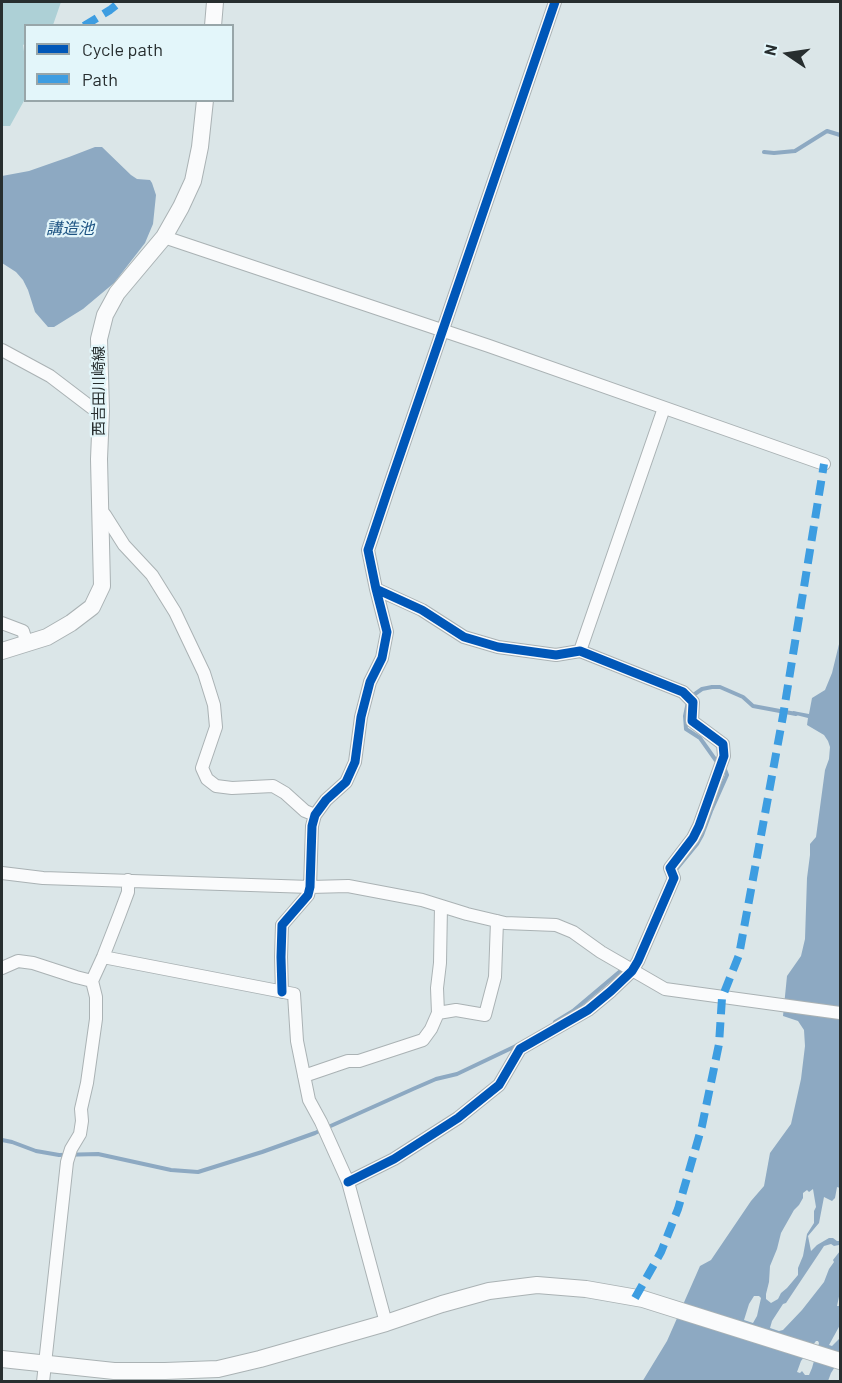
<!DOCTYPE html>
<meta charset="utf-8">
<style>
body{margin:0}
#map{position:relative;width:842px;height:1383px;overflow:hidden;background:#dbe6e8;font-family:Barlow,sans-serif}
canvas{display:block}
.frame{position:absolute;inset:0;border:3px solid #272e2f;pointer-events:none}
.legend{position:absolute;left:24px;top:24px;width:210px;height:78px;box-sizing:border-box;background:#e3f6fa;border:2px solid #98a6a9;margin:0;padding:8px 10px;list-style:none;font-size:18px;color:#272e2f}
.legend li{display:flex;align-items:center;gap:12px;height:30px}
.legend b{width:30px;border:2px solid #98a6a9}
.north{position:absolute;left:758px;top:24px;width:60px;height:60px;-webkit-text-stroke:4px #e3f6fa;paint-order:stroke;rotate:283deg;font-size:16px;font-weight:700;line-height:24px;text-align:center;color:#272e2f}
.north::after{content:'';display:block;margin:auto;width:21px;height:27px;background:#272e2f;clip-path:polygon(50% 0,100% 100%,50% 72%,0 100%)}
</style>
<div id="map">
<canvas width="842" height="1383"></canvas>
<div class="frame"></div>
<ul class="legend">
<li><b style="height:8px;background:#0057b8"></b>Cycle path</li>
<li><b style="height:8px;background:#3d9de1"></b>Path</li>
</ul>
<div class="north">N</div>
</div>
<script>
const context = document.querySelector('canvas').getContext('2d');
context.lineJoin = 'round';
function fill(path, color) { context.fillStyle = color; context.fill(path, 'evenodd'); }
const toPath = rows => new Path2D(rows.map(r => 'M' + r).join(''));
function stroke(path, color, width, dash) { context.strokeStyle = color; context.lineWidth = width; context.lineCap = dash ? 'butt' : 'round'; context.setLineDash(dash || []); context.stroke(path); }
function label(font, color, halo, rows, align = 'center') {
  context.font = font + ' Barlow,"Noto Sans JP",sans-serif'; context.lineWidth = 4.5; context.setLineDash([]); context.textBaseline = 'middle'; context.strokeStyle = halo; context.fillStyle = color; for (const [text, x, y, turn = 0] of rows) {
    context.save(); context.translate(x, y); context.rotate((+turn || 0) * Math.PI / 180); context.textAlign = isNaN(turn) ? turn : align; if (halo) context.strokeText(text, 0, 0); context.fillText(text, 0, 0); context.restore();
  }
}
const green = toPath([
 [2,2,61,2,53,25,26,26,25,44,23,45,25,58,25,99,10,126,2,126]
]);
const water = toPath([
 [95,147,102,147,131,175,137,179,150,180,152,183,156,195,153,224,145,243,114,283,83,309,54,327,48,327,35,312,28,290,23,280,16,272,2,263,2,176,29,171,69,157],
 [840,640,840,1188,837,1187,835,1198,832,1201,824,1197,819,1223,808,1236,811,1251,817,1245,829,1238,833,1238,837,1241,840,1241,840,1247,839,1245,834,1246,831,1244,824,1246,786,1303,783,1304,772,1321,770,1328,779,1331,783,1330,802,1310,824,1282,829,1269,834,1262,833,1260,840,1251,840,1292,837,1306,840,1306,840,1325,829,1345,832,1346,840,1338,840,1359,831,1373,828,1381,642,1382,667,1341,700,1266,711,1260,751,1201,764,1186,770,1153,791,1124,801,1079,805,1046,804,1030,798,1021,783,1016,787,976,801,956,805,939,807,878,810,855,810,844,816,837,825,770,829,759,830,747,828,741,824,735,807,725,808,718,792,714,793,711,809,714,812,698,825,690,832,673],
 [813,1189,816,1207,814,1211,814,1223,807,1234,803,1256,798,1268,798,1275,787,1288,781,1293,778,1299,771,1303,766,1299,766,1294,769,1282,770,1266,777,1249,781,1233,794,1210,799,1205,803,1198,803,1193,807,1190,809,1192],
 [754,1296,759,1296,761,1298,757,1316,753,1323,744,1320,749,1304],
 [816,1341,818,1341,819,1343,812,1368,809,1375,805,1375,802,1371,800,1373,797,1372,801,1361]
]);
const stream = toPath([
 [764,152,774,153,795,151,827,131,840,135],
 [692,696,702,689,712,687,720,687,743,697,753,706,796,714],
 [674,872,697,844,702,835,711,811,727,775,724,767,717,762,700,738,686,729,685,716,688,702],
 [555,1022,573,1011,624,968],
 [2,1140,12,1142,36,1151,59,1155,98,1154,171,1170,198,1172,262,1152,315,1133,413,1089,436,1079,457,1074,518,1045]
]);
const street = toPath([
 [164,237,489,346,824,464],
 [2,350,50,376,92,408,101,411],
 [100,509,105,515,124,545,152,575,175,612,204,673,214,705,216,727,202,768,207,779,216,786,232,788,273,786,285,793,305,811,315,815],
 [2,623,23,631,27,644],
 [580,651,664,408],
 [2,873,43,878,310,887,348,886,422,900,467,914,505,923,556,925,573,932,601,952,665,989,840,1013],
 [103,957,294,994,297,1041,309,1100,321,1122,348,1182,386,1323],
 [2,968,18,961,33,963,76,977,92,981],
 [282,992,281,957,282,925,308,895,310,887,312,826,315,815,326,800,346,782,355,762,361,717,370,682,382,658,387,632,376,589,368,550,389,487,555,2],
 [438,1013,456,1010,485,1015,495,977,497,921],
 [304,1076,348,1061,359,1061,423,1040,431,1029,438,1013,437,988,440,963,441,906],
 [348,1182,394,1159,458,1118,499,1085,520,1049,588,1010,611,991,632,971,638,961,674,878,670,868,693,838,699,826,724,756,723,744,692,721,693,702,683,692,580,651,556,655,498,647,464,637,422,610,376,589],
 [43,1382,67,1162,71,1149,80,1134,82,1121,81,1109,87,1083,96,1019,96,997,92,981,103,957,119,916,128,892,128,880]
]);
const secondary = toPath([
 [213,26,215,2],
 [2,651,47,637,71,623,92,607,102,586,99,459,101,411,99,339,105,315,117,293,164,237,181,207,193,181,200,147,205,100],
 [2,1359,114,1371,165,1371,218,1369,260,1359,386,1323,442,1304,489,1291,537,1285,586,1289,643,1299,840,1361]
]);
const quiet = toPath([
 [84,26,110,10,120,2],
 [635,1298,661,1252,678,1209,702,1126,719,1044,722,998,739,955,783,716,824,464]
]);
const cycleway = toPath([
 [282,992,281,957,282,925,308,895,310,887,312,826,315,815,326,800,346,782,355,762,361,717,370,682,382,658,387,632,376,589,368,550,389,487,555,2],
 [348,1182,394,1159,458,1118,499,1085,520,1049,588,1010,611,991,632,971,638,961,674,878,670,868,693,838,699,826,724,756,723,744,692,721,693,702,683,692,580,651,556,655,498,647,464,637,422,610,376,589]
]);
const streetNames = [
 ["西吉田川崎線",99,391,-90]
];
const waterNames = [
 ["講造池",70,229]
];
fill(green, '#add0d6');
fill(water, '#8da9c2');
stroke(stream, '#8da9c2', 4);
stroke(street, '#aab2b4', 14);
stroke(secondary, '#aab2b4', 18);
stroke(street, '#fafbfc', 12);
stroke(secondary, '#fafbfc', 16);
stroke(quiet, '#3d9de1', 8, [15, 8]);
stroke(cycleway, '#0057b8', 9);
label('15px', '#272e2f', '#e3f6fa', streetNames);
label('italic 16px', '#1c5382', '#e3f6fa', waterNames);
</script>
